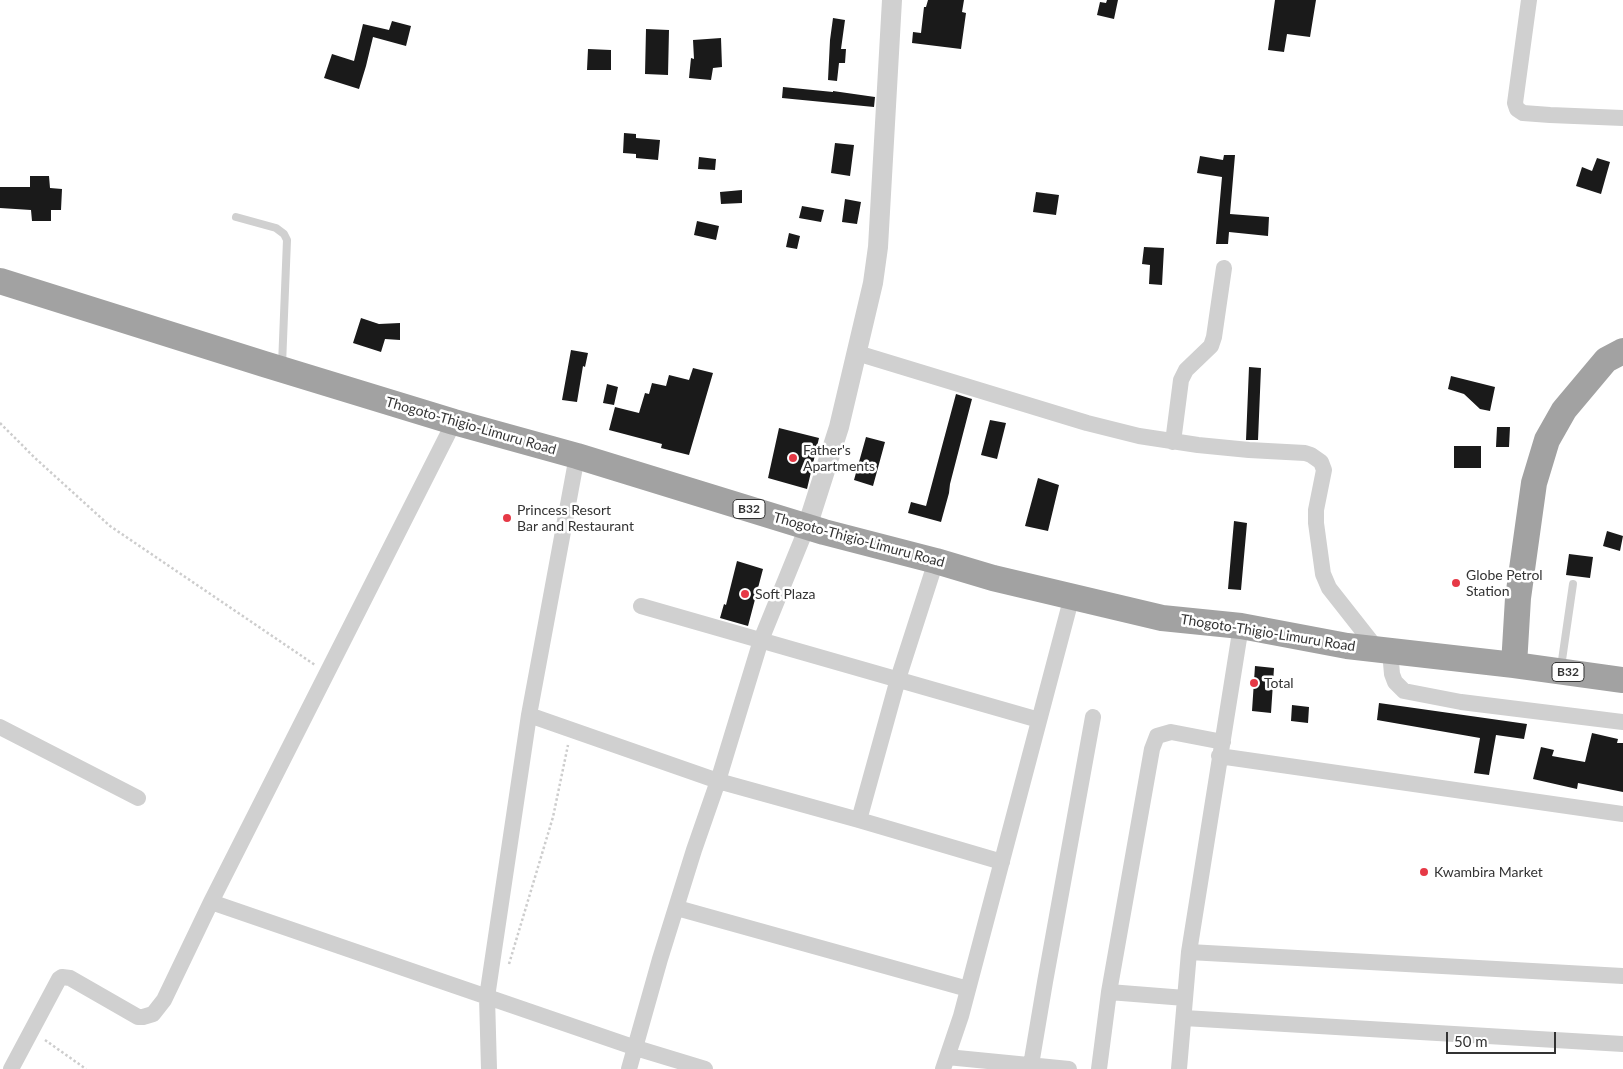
<!DOCTYPE html>
<style>
body{margin:0}
#map{position:relative;width:1623px;height:1069px;overflow:hidden;background:#fff;font-family:Lato,sans-serif}
canvas{display:block}
.scale{position:absolute;left:1446px;top:1032px;width:110px;height:22px;box-sizing:border-box;border:2px solid #333;border-top:0;padding-left:6px;font-size:15px;line-height:18px;white-space:nowrap;color:#333;-webkit-text-stroke:4px #fff;paint-order:stroke}
</style>
<div id="map">
<canvas width="1623" height="1069"></canvas>
<div class="scale">50 m</div>
</div>
<script>
const context = document.querySelector('canvas').getContext('2d');
context.lineJoin = 'round';
function fill(path, color) { context.fillStyle = color; context.fill(path, 'evenodd'); }
const toPath = rows => new Path2D(rows.map(r => 'M' + r).join(''));
function stroke(path, color, width, dash) { context.strokeStyle = color; context.lineWidth = width; context.lineCap = dash ? 'butt' : 'round'; context.setLineDash(dash || []); context.stroke(path); }
function label(font, color, halo, rows, align = 'center') {
  context.font = font + ' Lato,sans-serif'; context.lineWidth = 5; context.setLineDash([]); context.textBaseline = 'middle'; context.strokeStyle = halo; context.fillStyle = color; for (const [text, x, y, turn = 0] of rows) {
    context.save(); context.translate(x, y); context.rotate((+turn || 0) * Math.PI / 180); context.textAlign = isNaN(turn) ? turn : align; if (halo) context.strokeText(text, 0, 0); context.fillText(text, 0, 0); context.restore();
  }
}
const building = toPath([
 [928,0,964,0,962,12,966,13,961,49,912,43,913,32,921,33,924,7,926,7],
 [1107,0,1118,0,1114,19,1097,15,1100,2,1106,3],
 [1275,0,1316,0,1310,37,1287,34,1284,52,1268,50],
 [833,18,845,20,841,49,846,49,845,63,839,63,837,81,828,80,830,40],
 [392,21,411,26,406,46,373,37,366,66,359,89,324,78,332,54,354,61,363,24,389,30],
 [646,29,669,30,668,75,645,74],
 [721,38,722,67,713,68,711,80,689,78,691,58,694,59,693,40],
 [588,49,611,50,611,70,587,70],
 [783,87,833,92,833,91,875,97,874,107,782,98],
 [624,133,636,134,636,138,660,140,658,160,636,158,636,154,623,153],
 [835,143,854,145,850,176,831,173],
 [1224,155,1235,155,1230,214,1269,217,1268,236,1229,232,1228,244,1216,244,1222,177,1197,173,1200,156,1223,160],
 [699,157,716,159,715,170,698,169],
 [1597,158,1610,162,1601,194,1576,186,1582,167,1592,171],
 [30,176,49,176,50,188,62,189,61,210,51,210,51,221,32,221,31,210,0,208,0,187,30,187],
 [742,190,742,203,721,204,720,192],
 [1036,192,1059,195,1056,215,1033,212],
 [845,199,861,202,857,224,842,222],
 [802,206,824,210,821,222,799,218],
 [697,221,719,226,716,240,694,235],
 [789,233,800,236,797,249,786,247],
 [1144,247,1164,248,1162,285,1149,284,1150,265,1142,264],
 [361,318,379,324,400,323,400,340,385,339,381,352,353,343],
 [571,350,588,353,585,367,583,366,577,402,562,400],
 [1249,367,1261,368,1258,440,1246,440],
 [693,368,713,373,689,455,661,448,662,444,609,430,615,407,639,413,645,393,649,394,652,383,666,386,669,375,689,380],
 [1451,376,1495,387,1490,411,1480,409,1464,394,1448,389],
 [607,384,618,387,614,405,603,403],
 [956,394,972,399,950,484,949,493,941,522,908,513,911,502,926,506],
 [990,420,1006,423,997,459,981,455],
 [1497,427,1510,427,1509,447,1496,447],
 [779,428,819,438,807,489,768,478],
 [866,437,885,442,873,486,854,480],
 [1454,446,1481,446,1481,468,1454,468],
 [1038,478,1059,485,1048,531,1025,526],
 [1234,521,1247,523,1241,590,1228,589],
 [1607,531,1623,536,1620,551,1603,546],
 [1569,554,1593,557,1590,578,1566,575],
 [737,561,763,569,748,626,720,618,724,604,726,605],
 [1255,666,1274,668,1271,713,1252,711],
 [1379,703,1527,724,1524,739,1496,735,1489,775,1474,773,1480,738,1377,720],
 [1292,705,1309,707,1308,723,1291,721],
 [1592,733,1618,739,1617,743,1623,743,1623,792,1578,783,1577,789,1533,779,1541,747,1554,750,1552,756,1585,762]
]);
const path = toPath([
 [0,423,35,458,110,526,315,665],
 [509,964,553,817,568,745],
 [45,1040,86,1069]
]);
const service = toPath([
 [236,217,276,228,284,234,287,240,282,365],
 [1561,667,1573,584]
]);
const minor = toPath([
 [1529,0,1515,103,1517,109,1523,113,1550,115,1623,118],
 [857,353,1087,423,1139,436,1198,445,1249,450,1305,453,1311,455,1321,462,1324,470,1316,510,1316,523,1323,574,1329,588,1377,649],
 [1173,442,1181,380,1186,370,1211,346,1214,337,1224,268],
 [641,606,1039,720],
 [1390,651,1392,674,1395,682,1404,691,1461,702,1623,722],
 [529,715,718,781,859,820,1002,862],
 [0,727,138,798],
 [1219,756,1623,814],
 [859,820,898,679,936,561],
 [211,902,636,1048,705,1069],
 [677,908,968,989],
 [1189,952,1623,976],
 [1109,992,1185,998],
 [1184,1018,1623,1044],
 [947,1057,1069,1069],
 [1031,1065,1045,982,1093,717],
 [11,1069,59,979,62,977,70,978,138,1017,143,1017,153,1014,164,1000,211,902,454,422],
 [489,1069,487,997,529,715,577,456],
 [629,1069,660,959,694,850,718,781,761,640,807,527],
 [943,1069,961,1016,1072,596],
 [1099,1069,1109,992,1152,749,1157,736,1171,732,1223,742],
 [1179,1069,1189,952,1241,626]
]);
const tertiary = toPath([
 [807,527,839,427,873,283,878,247,892,0]
]);
const trunk = toPath([
 [0,281,264,364,454,422,577,456,824,532,936,561,993,578,1162,618,1241,626,1347,646,1514,665,1623,680],
 [1514,665,1518,598,1534,483,1547,440,1564,410,1606,360,1623,351]
]);
const markers = [
 [793,458,5,"#e63946"],
 [507,518,5,"#e63946"],
 [1456,583,5,"#e63946"],
 [745,594,5,"#e63946"],
 [1254,683,5,"#e63946"],
 [1424,872,5,"#e63946"]
];
const shields = [
 [749,509,32],
 [1568,672,32]
];
const shieldNames = [
 ["B32",749,509],
 ["B32",1568,672]
];
const streetNames = [
 ["Thogoto-Thigio-Limuru Road",471,426,16],
 ["Thogoto-Thigio-Limuru Road",859,540,15],
 ["Thogoto-Thigio-Limuru Road",1268,633,9]
];
const poiNames = [
 ["Father's",803,450],
 ["Apartments",803,466],
 ["Princess Resort",517,510],
 ["Bar and Restaurant",517,526],
 ["Globe Petrol",1466,575],
 ["Station",1466,591],
 ["Soft Plaza",755,594],
 ["Total",1264,683],
 ["Kwambira Market",1434,872]
];
fill(building, '#1a1a1a');
stroke(path, '#cdcdcd', 2.5, [2.5, 2.5]);
stroke(service, '#d0d0d0', 8);
stroke(minor, '#d0d0d0', 16);
stroke(tertiary, '#d0d0d0', 20);
stroke(trunk, '#a2a2a2', 26);
for (const [x, y, r, color] of markers) { const dot = new Path2D(); dot.arc(x, y, r, 0, 2 * Math.PI); context.fillStyle = color; context.fill(dot); stroke(dot, '#fff', 2); }
for (const [x, y, w] of shields) { const box = new Path2D(); box.roundRect(x - w / 2, y - 9.5, w, 19, 4); context.fillStyle = '#fff'; context.fill(box); stroke(box, '#333', 1); }
label('bold 12px', '#333', null, shieldNames);
label('14px', '#333', '#fff', streetNames);
label('14px', '#333', '#fff', poiNames, 'left');
</script>
